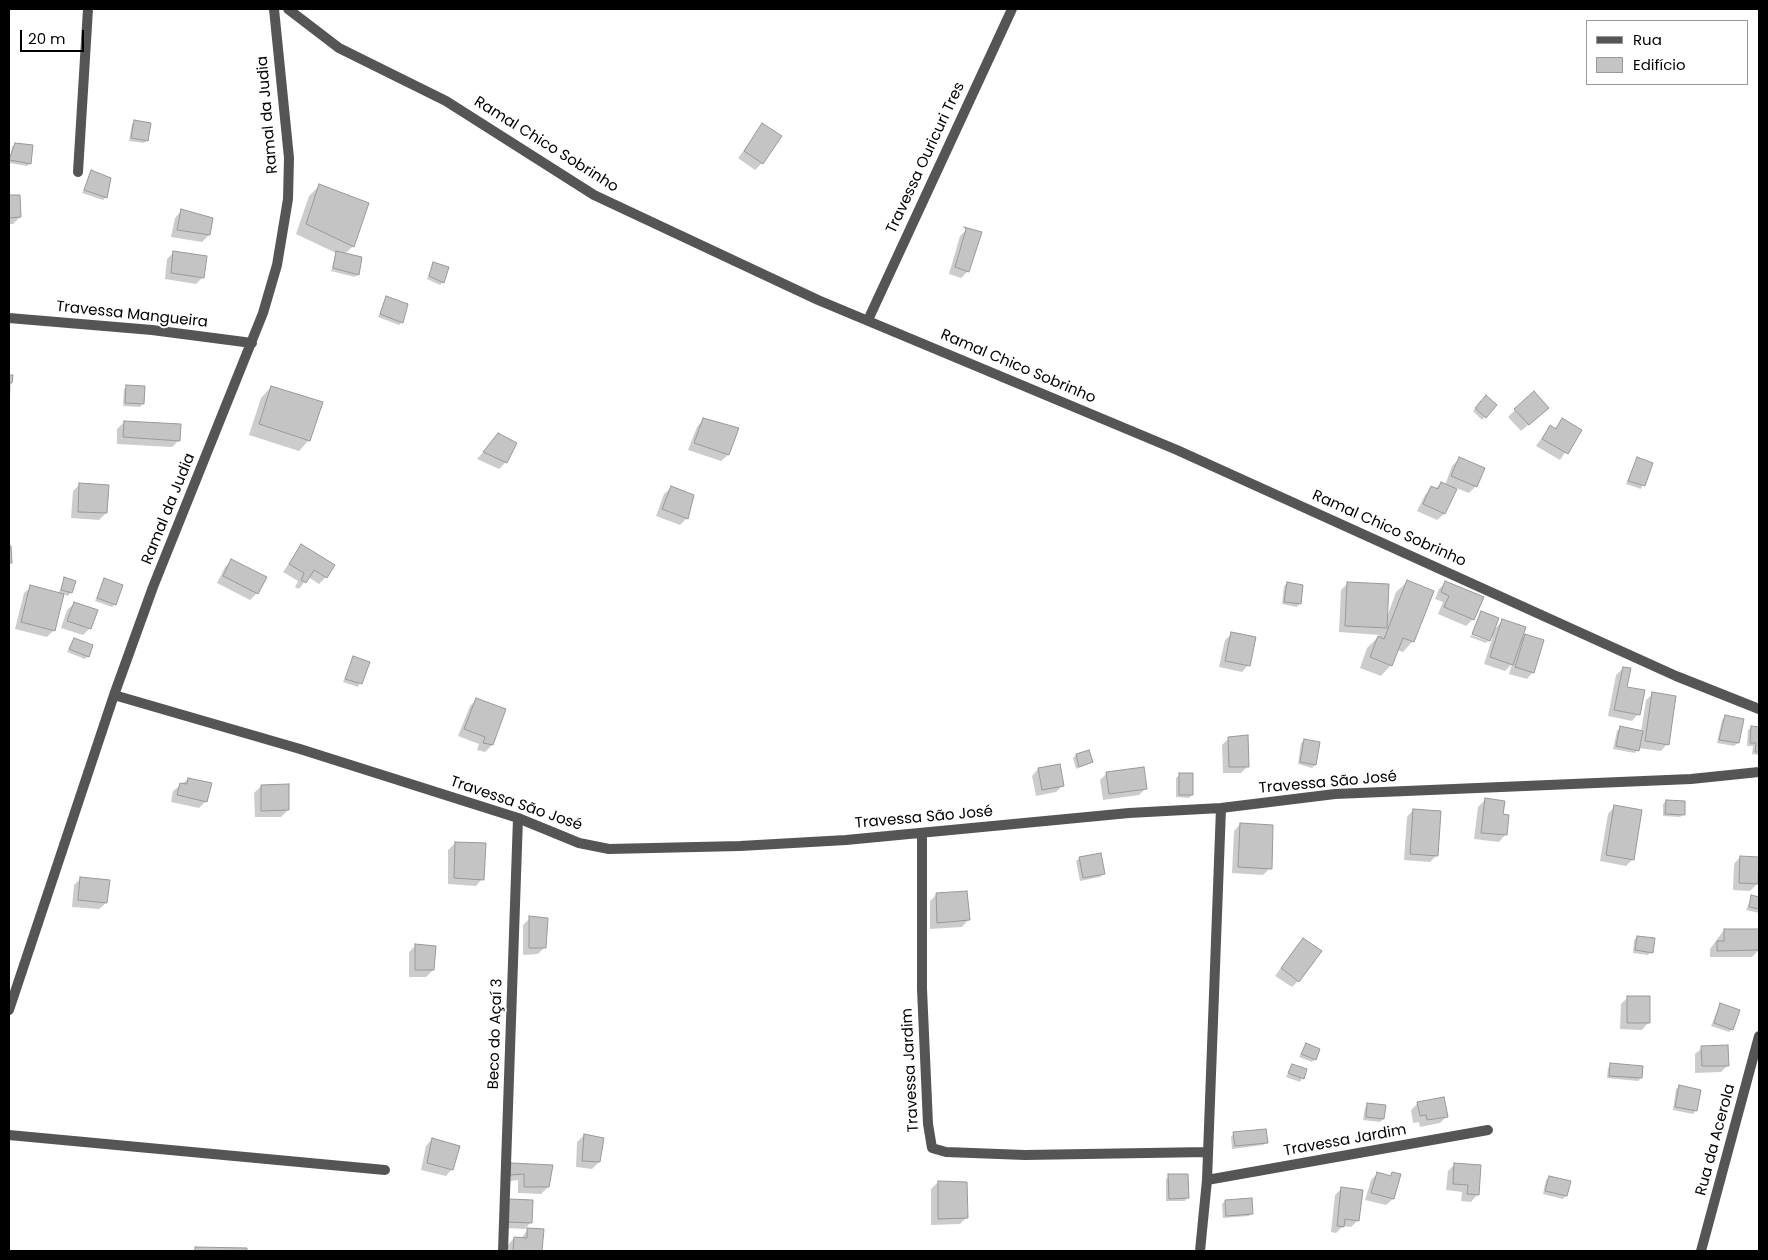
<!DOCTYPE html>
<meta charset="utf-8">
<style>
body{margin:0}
#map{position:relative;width:1768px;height:1260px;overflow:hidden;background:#fff;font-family:Poppins,sans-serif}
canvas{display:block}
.frame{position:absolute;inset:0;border:10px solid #000;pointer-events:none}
.legend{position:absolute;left:1586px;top:20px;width:162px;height:65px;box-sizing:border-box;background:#fff;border:1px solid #999;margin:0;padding:6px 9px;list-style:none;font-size:15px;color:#000}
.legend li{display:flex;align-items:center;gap:10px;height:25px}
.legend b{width:25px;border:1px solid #999}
.scale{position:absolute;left:20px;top:30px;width:64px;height:22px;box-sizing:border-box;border:2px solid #000;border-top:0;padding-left:6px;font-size:15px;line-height:18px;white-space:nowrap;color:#000;-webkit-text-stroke:4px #fff;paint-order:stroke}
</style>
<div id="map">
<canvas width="1768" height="1260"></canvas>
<div class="frame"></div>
<ul class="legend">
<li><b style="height:6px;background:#555"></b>Rua</li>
<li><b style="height:14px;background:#c4c4c4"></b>Edifício</li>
</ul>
<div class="scale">20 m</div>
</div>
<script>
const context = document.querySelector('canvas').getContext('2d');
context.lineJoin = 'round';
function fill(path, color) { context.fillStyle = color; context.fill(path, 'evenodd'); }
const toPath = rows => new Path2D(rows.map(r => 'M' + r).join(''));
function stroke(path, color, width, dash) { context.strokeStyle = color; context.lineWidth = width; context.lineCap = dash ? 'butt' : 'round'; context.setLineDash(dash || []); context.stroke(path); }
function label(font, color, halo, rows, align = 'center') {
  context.font = font + ' Poppins,sans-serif'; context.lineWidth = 4; context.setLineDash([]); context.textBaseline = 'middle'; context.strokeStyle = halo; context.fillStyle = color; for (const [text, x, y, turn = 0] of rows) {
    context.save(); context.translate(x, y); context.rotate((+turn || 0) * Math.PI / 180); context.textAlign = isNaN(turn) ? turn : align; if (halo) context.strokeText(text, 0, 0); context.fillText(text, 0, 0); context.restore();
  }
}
const shadow = toPath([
 [135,121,147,140,144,143,129,141,132,124],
 [763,125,762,163,755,170,738,158],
 [15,144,30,163,27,166,9,163,12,147],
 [92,171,106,197,103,200,82,193],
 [319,186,353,246,345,254,358,274,355,277,331,271,336,253,296,234,309,196],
 [9,196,19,197,20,217,13,224,9,224],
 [181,211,209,235,202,242,171,237,175,218],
 [967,229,968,271,961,278,949,274,960,236],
 [174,252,203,277,196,284,165,279,167,259],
 [434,263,443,282,440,285,427,279],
 [387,297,402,322,399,325,378,317],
 [127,386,143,403,140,407,123,406,124,389],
 [271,387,309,440,299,451,249,435,261,398],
 [1486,397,1495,405,1482,420,1473,411],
 [1515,410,1541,414,1521,431,1508,417],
 [703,420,728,455,721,461,688,450,697,427],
 [1562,420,1580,431,1560,460,1536,446,1550,426,1554,429],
 [124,422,179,440,172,447,117,444,117,429],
 [492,442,506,462,499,469,477,459],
 [1637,458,1652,463,1641,489,1626,484],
 [1459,459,1476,486,1469,493,1456,488,1444,514,1437,520,1417,511,1425,495,1431,488,1435,489,1441,483,1445,485,1452,466],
 [80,484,106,513,99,520,71,518,73,491],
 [671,488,687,518,680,525,656,516,664,494],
 [301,546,326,577,319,584,308,577,299,589,295,587,298,581,283,572],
 [232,560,257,593,250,600,217,583,225,567],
 [65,579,71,592,68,596,63,594,54,630,47,637,15,629,24,593,31,587,58,594],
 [104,579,115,604,112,607,95,601],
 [1407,582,1413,641,1403,652,1397,650,1391,665,1381,676,1360,668,1367,648,1380,635,1339,632,1341,590,1348,583,1387,617,1396,592],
 [1446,582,1473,619,1466,626,1438,614,1443,602,1435,599,1439,589],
 [1287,583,1300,603,1297,607,1282,604,1284,586],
 [74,604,90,628,83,635,61,628,67,610],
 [1482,612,1493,631,1502,621,1520,640,1525,635,1533,672,1527,679,1509,674,1512,664,1505,671,1484,664,1493,636,1489,640,1472,633],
 [1232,634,1248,665,1242,672,1219,667,1225,640],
 [1471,635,1488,641,1486,643,1470,637],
 [74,639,88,656,85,659,67,652],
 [354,658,368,663,358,687,343,682],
 [1623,668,1626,688,1638,714,1632,721,1608,716,1616,675],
 [1653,694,1667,744,1661,751,1638,748,1635,753,1613,749,1617,731,1620,728,1641,732,1646,700],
 [477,699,492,745,485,752,477,750,479,744,458,736,470,706],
 [1725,717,1742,720,1738,743,1734,746,1717,743,1722,720],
 [1752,727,1759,728,1759,755,1752,754,1753,746,1747,746,1748,730],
 [1229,738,1248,766,1241,773,1223,773,1222,745],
 [1304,740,1319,743,1315,765,1312,768,1298,764,1301,743],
 [1076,755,1092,762,1076,769,1073,758],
 [1038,769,1063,785,1056,792,1036,796,1032,776],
 [1107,773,1146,788,1139,795,1103,800,1100,780],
 [1179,775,1192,795,1189,798,1176,797,1176,778],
 [188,779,206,801,199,808,171,802,173,791],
 [261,786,288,810,281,817,255,817,254,793],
 [1485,800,1502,815,1505,835,1499,842,1474,839,1478,807],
 [1666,801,1684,814,1680,817,1663,816,1663,804],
 [1614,807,1633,859,1626,866,1600,861,1608,814],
 [1413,810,1437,855,1430,862,1404,860,1407,817],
 [1240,824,1270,868,1263,875,1232,873,1234,831],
 [455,843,482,879,476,886,448,884,448,850],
 [1740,857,1757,884,1750,891,1733,890,1734,864],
 [1080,858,1103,874,1100,877,1080,881,1076,861],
 [81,878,106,903,99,909,72,907,74,885],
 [937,894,968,920,962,927,930,929,930,901],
 [1752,897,1759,898,1759,913,1746,910],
 [530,918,545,947,538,954,523,955,523,925],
 [1724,930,1759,950,1752,957,1710,957,1710,949],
 [1637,937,1651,952,1648,955,1633,953,1634,940],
 [415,946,433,970,426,977,409,977,409,952],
 [1297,946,1298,981,1292,987,1275,976],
 [1628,997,1648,1023,1642,1030,1620,1029,1621,1004],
 [1720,1004,1732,1029,1729,1032,1711,1026],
 [1306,1045,1315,1059,1312,1062,1299,1057],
 [1702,1048,1728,1065,1721,1072,1695,1073,1695,1054],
 [1292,1065,1306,1070,1300,1082,1286,1077],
 [1611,1065,1641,1078,1638,1081,1607,1078,1608,1068],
 [1680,1086,1696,1110,1693,1114,1673,1110,1676,1089],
 [1418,1103,1447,1116,1440,1123,1420,1127,1419,1122,1413,1123,1411,1110],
 [1368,1104,1384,1106,1383,1119,1380,1122,1363,1120,1365,1108],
 [1234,1133,1266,1142,1263,1145,1232,1149,1231,1137],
 [584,1135,599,1162,592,1169,576,1167,577,1142],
 [432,1139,452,1169,446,1176,421,1170,426,1146],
 [511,1164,548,1187,541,1194,518,1193,518,1180,504,1182],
 [1455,1164,1477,1195,1471,1202,1461,1201,1462,1192,1446,1190,1448,1171],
 [1378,1173,1389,1177,1393,1173,1393,1199,1386,1205,1365,1200,1371,1180],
 [1169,1176,1188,1197,1185,1201,1166,1201,1166,1179],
 [1549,1177,1569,1182,1566,1196,1563,1199,1543,1194,1546,1180],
 [938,1182,967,1217,960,1224,931,1225,931,1189],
 [1342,1188,1358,1220,1351,1227,1343,1226,1336,1233,1331,1232,1335,1195],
 [1225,1201,1252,1213,1249,1216,1223,1218,1222,1204],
 [502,1207,531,1222,525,1229,542,1230,541,1251,507,1251,508,1245,514,1238,521,1239,528,1229,502,1228],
 [195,1249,246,1250,246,1251,193,1251]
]);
const building = toPath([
 [134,120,151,123,148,141,131,138,134,120],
 [762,123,782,136,763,164,744,151,762,123],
 [15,143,33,145,31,164,9,160,15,143],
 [91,170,111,178,107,198,84,190,91,170],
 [319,184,369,203,354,247,306,224,319,184],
 [9,195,20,195,21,217,9,218,9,195],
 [181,209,213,218,210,235,177,230,181,209],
 [964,227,982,232,969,272,955,267,966,229,964,227],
 [173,251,207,256,204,278,171,273,173,251],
 [336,251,362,257,359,275,333,268,336,251],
 [433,262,449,267,444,283,429,276,433,262],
 [386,296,408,304,403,323,380,314,386,296],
 [9,375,13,375,12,383,10,383,9,414,9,375],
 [126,385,145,386,144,404,125,403,126,385],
 [271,386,323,402,310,441,259,424,271,386],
 [1534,391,1549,408,1529,425,1514,409,1534,391],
 [1486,395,1497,405,1486,418,1475,408,1486,395],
 [703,418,739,428,729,455,694,443,703,418],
 [1562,418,1582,430,1568,454,1542,439,1550,425,1556,429,1562,418],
 [124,421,181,424,180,441,123,437,124,421],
 [498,433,517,443,507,463,483,452,498,433],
 [1459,457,1485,468,1477,487,1451,476,1459,457],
 [1637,457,1653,463,1645,486,1628,481,1637,457],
 [1441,482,1457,489,1445,514,1423,504,1431,486,1438,489,1441,482],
 [79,483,109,485,107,513,78,512,79,483],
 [671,486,694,495,688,519,662,509,671,486],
 [301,544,335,565,327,578,314,570,306,583,301,580,304,573,289,564,301,544],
 [9,546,11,546,12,563,9,563,9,546],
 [231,559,267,577,258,594,223,576,231,559],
 [64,577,76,581,72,593,61,590,64,577],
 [104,578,123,585,116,605,97,598,104,578],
 [1407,580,1434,591,1414,642,1403,638,1392,666,1370,657,1378,636,1384,639,1407,580],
 [1445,581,1484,597,1474,620,1444,607,1449,596,1441,592,1445,581],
 [1287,582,1303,585,1301,604,1284,602,1287,582],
 [1347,582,1389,584,1387,628,1345,626,1347,582],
 [30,585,64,594,55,631,21,622,30,585],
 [74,602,98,610,91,629,67,621,74,602],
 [1481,611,1499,618,1490,641,1472,634,1481,611],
 [1502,619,1526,627,1513,665,1490,657,1502,619],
 [1231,632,1256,637,1250,666,1225,661,1231,632],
 [1525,634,1544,640,1534,673,1515,667,1525,634],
 [74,638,93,645,89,657,69,649,74,638],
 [353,656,370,662,362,684,345,679,353,656],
 [1623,667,1631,668,1627,687,1645,690,1640,715,1614,710,1623,667],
 [1652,692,1676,696,1669,745,1645,741,1652,692],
 [476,698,506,709,493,745,483,743,485,737,464,729,476,698],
 [1725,715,1744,719,1739,743,1719,740,1725,715],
 [1620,726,1643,731,1639,751,1616,746,1620,726],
 [1751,726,1759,727,1759,752,1755,752,1756,743,1750,743,1751,726],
 [1248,735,1249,767,1229,767,1228,737,1248,735],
 [1304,739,1320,742,1316,765,1300,762,1304,739],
 [1089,750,1093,762,1079,767,1076,754,1089,750],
 [1060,764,1064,786,1042,790,1038,768,1060,764],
 [1144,767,1147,789,1109,794,1106,772,1144,767],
 [1179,773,1193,773,1193,795,1179,795,1179,773],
 [188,778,212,783,207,802,177,795,180,783,187,784,188,778],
 [289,784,289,810,261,811,261,785,289,784],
 [1485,798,1505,801,1503,814,1509,815,1507,835,1481,833,1485,798],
 [1666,800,1685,801,1685,815,1665,814,1666,800],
 [1614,805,1642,810,1634,860,1606,855,1614,805],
 [1413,809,1441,811,1438,856,1410,854,1413,809],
 [1240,823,1273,825,1272,869,1238,867,1240,823],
 [455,842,486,843,484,880,454,878,455,842],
 [1101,853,1105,874,1083,878,1079,857,1101,853],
 [1740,856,1759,857,1758,884,1739,883,1740,856],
 [80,877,110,880,107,903,78,900,80,877],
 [967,891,970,920,937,923,936,893,967,891],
 [1751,895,1759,897,1759,909,1749,907,1751,895],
 [529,916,548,918,546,948,529,948,529,916],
 [1724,929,1759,929,1759,950,1717,951,1717,941,1724,941,1724,929],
 [1637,936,1655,938,1653,953,1635,950,1637,936],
 [1303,938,1322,951,1299,982,1281,968,1303,938],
 [415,944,436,946,434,970,415,970,415,944],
 [1627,996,1650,996,1650,1023,1627,1023,1627,996],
 [1720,1003,1740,1010,1733,1030,1714,1023,1720,1003],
 [1306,1043,1320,1049,1316,1060,1301,1054,1306,1043],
 [1728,1045,1729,1066,1702,1066,1701,1046,1728,1045],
 [1610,1063,1643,1066,1642,1078,1609,1076,1610,1063],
 [1292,1064,1307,1069,1304,1079,1288,1073,1292,1064],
 [1679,1085,1701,1090,1697,1111,1675,1107,1679,1085],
 [1444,1097,1448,1117,1427,1120,1426,1115,1420,1116,1417,1102,1444,1097],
 [1367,1103,1386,1105,1384,1119,1366,1117,1367,1103],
 [1266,1129,1268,1143,1235,1146,1233,1132,1266,1129],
 [584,1134,604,1138,600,1162,582,1161,584,1134],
 [432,1138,460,1146,453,1170,427,1163,432,1138],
 [511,1163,553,1165,549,1187,524,1187,524,1174,510,1175,511,1163],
 [1454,1163,1481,1165,1479,1195,1467,1194,1468,1185,1453,1184,1454,1163],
 [1377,1172,1391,1176,1392,1172,1401,1174,1394,1199,1371,1193,1377,1172],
 [1168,1174,1188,1174,1189,1198,1169,1199,1168,1174],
 [1549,1176,1571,1181,1567,1196,1545,1191,1549,1176],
 [938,1181,967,1182,968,1218,938,1219,938,1181],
 [1341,1187,1363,1190,1359,1221,1345,1219,1344,1227,1337,1226,1341,1187],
 [1252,1198,1253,1214,1226,1216,1225,1200,1252,1198],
 [508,1199,533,1200,532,1223,508,1222,508,1199],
 [527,1228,544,1229,542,1251,513,1251,514,1237,527,1238,527,1228],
 [195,1247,247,1248,247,1251,195,1251,195,1247]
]);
const minor = toPath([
 [288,9,339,48,446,101,594,195,818,300,1177,450,1676,676,1759,709],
 [78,172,88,9],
 [9,318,152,330,252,343],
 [868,320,1012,9],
 [114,695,300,749,518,818,579,843,609,849,740,846,846,840,1129,813,1221,808,1335,794,1691,779,1759,772],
 [922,834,922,989,928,1124,932,1148,946,1152,1025,1155,1208,1152],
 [9,1010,114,695,153,587,263,313,277,265,288,199,289,158,274,9],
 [9,1135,385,1170],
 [1207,1180,1488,1130],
 [503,1251,518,818],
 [1200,1251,1207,1180,1221,808],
 [1701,1251,1759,1036]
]);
const streetNames = [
 ["Ramal da Judia",268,115,-95],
 ["Ramal Chico Sobrinho",546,145,32],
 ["Travessa Ouricuri Tres",926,158,-65],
 ["Travessa Mangueira",132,315,6],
 ["Ramal Chico Sobrinho",1018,367,23],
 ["Ramal da Judia",169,509,-68],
 ["Ramal Chico Sobrinho",1389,529,24],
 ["Travessa São José",1328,783,-5],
 ["Travessa São José",516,804,19],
 ["Travessa São José",924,818,-5],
 ["Beco do Açaí 3",496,1034,-88],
 ["Travessa Jardim",911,1070,-93],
 ["Rua da Acerola",1716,1140,-75],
 ["Travessa Jardim",1345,1141,-10]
];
fill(shadow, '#0003');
fill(building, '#c4c4c4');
stroke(building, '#999', 1);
stroke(minor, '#555', 10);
label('15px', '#000', '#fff', streetNames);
</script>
